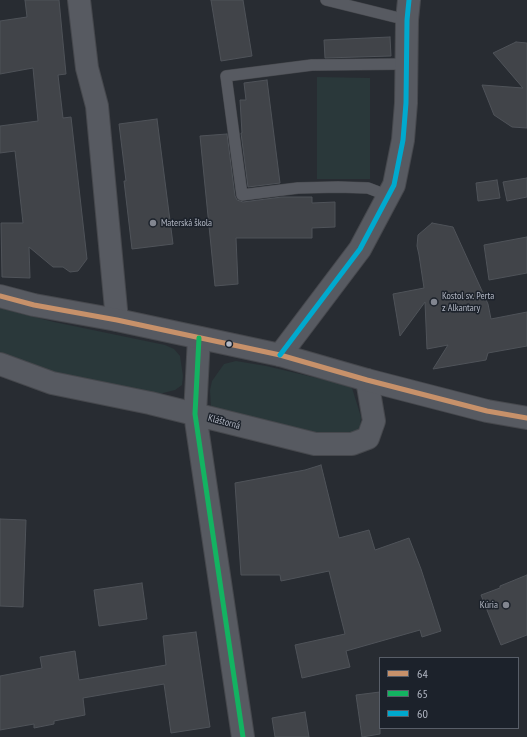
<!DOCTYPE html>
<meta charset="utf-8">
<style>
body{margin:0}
#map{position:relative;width:527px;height:737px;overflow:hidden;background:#282c32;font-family:"PT Sans Narrow",sans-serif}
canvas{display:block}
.legend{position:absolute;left:379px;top:657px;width:140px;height:72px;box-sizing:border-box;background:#1c222b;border:1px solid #585e68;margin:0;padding:5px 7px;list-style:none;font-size:12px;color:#b2b7c3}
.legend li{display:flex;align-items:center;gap:8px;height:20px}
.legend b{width:20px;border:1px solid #585e68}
</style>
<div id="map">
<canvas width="527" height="737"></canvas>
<ul class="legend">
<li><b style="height:5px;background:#c7916a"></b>64</li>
<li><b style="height:5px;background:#13b361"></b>65</li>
<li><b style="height:5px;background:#00a9ce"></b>60</li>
</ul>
</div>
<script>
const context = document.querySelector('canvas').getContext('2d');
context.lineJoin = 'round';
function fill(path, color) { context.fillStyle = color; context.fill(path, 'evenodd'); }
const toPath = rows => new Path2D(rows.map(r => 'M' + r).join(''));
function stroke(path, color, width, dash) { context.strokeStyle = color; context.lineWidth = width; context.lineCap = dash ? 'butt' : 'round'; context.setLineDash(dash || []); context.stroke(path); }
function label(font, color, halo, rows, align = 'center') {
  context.font = font + ' "PT Sans Narrow",sans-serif'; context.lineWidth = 3; context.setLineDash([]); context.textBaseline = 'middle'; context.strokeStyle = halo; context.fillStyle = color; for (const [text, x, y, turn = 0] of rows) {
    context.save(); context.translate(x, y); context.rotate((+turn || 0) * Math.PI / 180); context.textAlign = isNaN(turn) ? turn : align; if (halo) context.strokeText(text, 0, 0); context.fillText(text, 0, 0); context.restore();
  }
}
const green = toPath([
 [317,77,370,78,370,179,317,179],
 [0,308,54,322,165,345,174,349,180,356,183,376,182,385,175,390,155,395,47,372,0,357],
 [236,361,266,366,334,382,352,388,361,417,360,429,355,433,333,439,211,408,210,390,212,381,224,364]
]);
const building = toPath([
 [25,0,59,0,66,74,58,75,63,118,71,117,87,259,78,271,70,272,63,267,53,267,29,247,30,278,2,277,1,223,23,223,15,151,0,153,0,126,38,121,33,68,0,74,0,21,27,17,25,0],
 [211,0,243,0,252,56,221,61,211,0],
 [390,37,391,56,325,58,324,40,390,37],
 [516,42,527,43,527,128,512,127,494,115,482,85,523,88,493,53,516,42],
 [267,80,280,183,248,187,241,133,242,133,240,100,246,100,244,83,267,80],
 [157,119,173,244,132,249,124,181,126,181,119,124,157,119],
 [227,134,235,196,237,200,243,202,282,197,312,197,312,203,335,202,335,227,312,228,312,238,236,238,238,284,215,286,200,136,227,134],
 [527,178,527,197,507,201,503,182,527,178],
 [497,180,500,198,478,201,476,183,497,180],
 [432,223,453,227,488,304,491,319,527,312,527,346,488,353,486,360,433,369,448,345,427,349,425,302,400,336,393,294,424,288,419,255,417,246,418,235,432,223],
 [527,237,527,273,489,280,484,245,527,237],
 [321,465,339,538,369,530,375,550,409,538,421,569,441,631,422,637,420,630,346,651,350,667,302,678,295,645,345,634,329,571,281,581,280,575,241,575,235,483,305,470,321,465],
 [0,519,26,520,23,607,0,606,0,519],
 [527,575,527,635,501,645,481,595,500,588,500,586,527,575],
 [142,583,147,619,99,626,94,590,142,583],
 [196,632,210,727,171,733,164,684,83,698,85,715,54,721,54,724,34,728,34,724,0,730,0,676,42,668,40,657,75,651,79,680,166,665,163,636,196,632],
 [380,692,380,734,362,737,356,695,380,692],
 [305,712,309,737,275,737,272,718,305,712]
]);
const service = toPath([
 [326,0,407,20],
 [389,196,368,188,338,187,298,188,242,195,226,76,312,65,405,64]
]);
const minor = toPath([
 [79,0,87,68,97,106,117,320],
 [199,338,195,414,243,737],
 [280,355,360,249,394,185,403,140,406,103,407,20,409,0],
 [0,364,52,383,150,403,315,444,352,444,368,438,374,421,367,380]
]);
const tertiary = toPath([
 [0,296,34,305,117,320,280,355,367,380,487,411,527,418]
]);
const bus1 = toPath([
 [0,296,34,305,117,320,280,355,367,380,487,411,527,418]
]);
const bus2 = toPath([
 [199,338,195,414,243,737]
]);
const bus3 = toPath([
 [280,355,360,249,394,185,403,140,406,103,407,20,409,0]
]);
const markers = [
 [153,223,4,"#828690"],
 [434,302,4,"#828690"],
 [229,344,3.5,"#b2b7c3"],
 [506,605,4,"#828690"]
];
const poiNames = [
 ["Materská škola",161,223],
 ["Kostol sv. Perta",442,296],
 ["z Alkantary",442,308],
 ["Kúria",498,605,"right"]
];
const streetNames = [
 ["Kláštorná",224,422,15]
];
fill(green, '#2a383a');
fill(building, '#414449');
stroke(building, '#4f5359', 1);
stroke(service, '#46484d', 12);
stroke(minor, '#46484d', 24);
stroke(tertiary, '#46484d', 24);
stroke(service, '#575a61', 11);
stroke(minor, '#575a61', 22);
stroke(tertiary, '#575a61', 22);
stroke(bus1, '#c7916a', 5);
stroke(bus2, '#13b361', 5);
stroke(bus3, '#00a9ce', 5);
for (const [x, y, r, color] of markers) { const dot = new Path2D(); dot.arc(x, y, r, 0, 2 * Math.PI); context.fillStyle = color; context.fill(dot); stroke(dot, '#1c222b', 1.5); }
label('10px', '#b2b7c3', '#1c222b', poiNames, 'left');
label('10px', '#b2b7c3', '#1c222b', streetNames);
</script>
